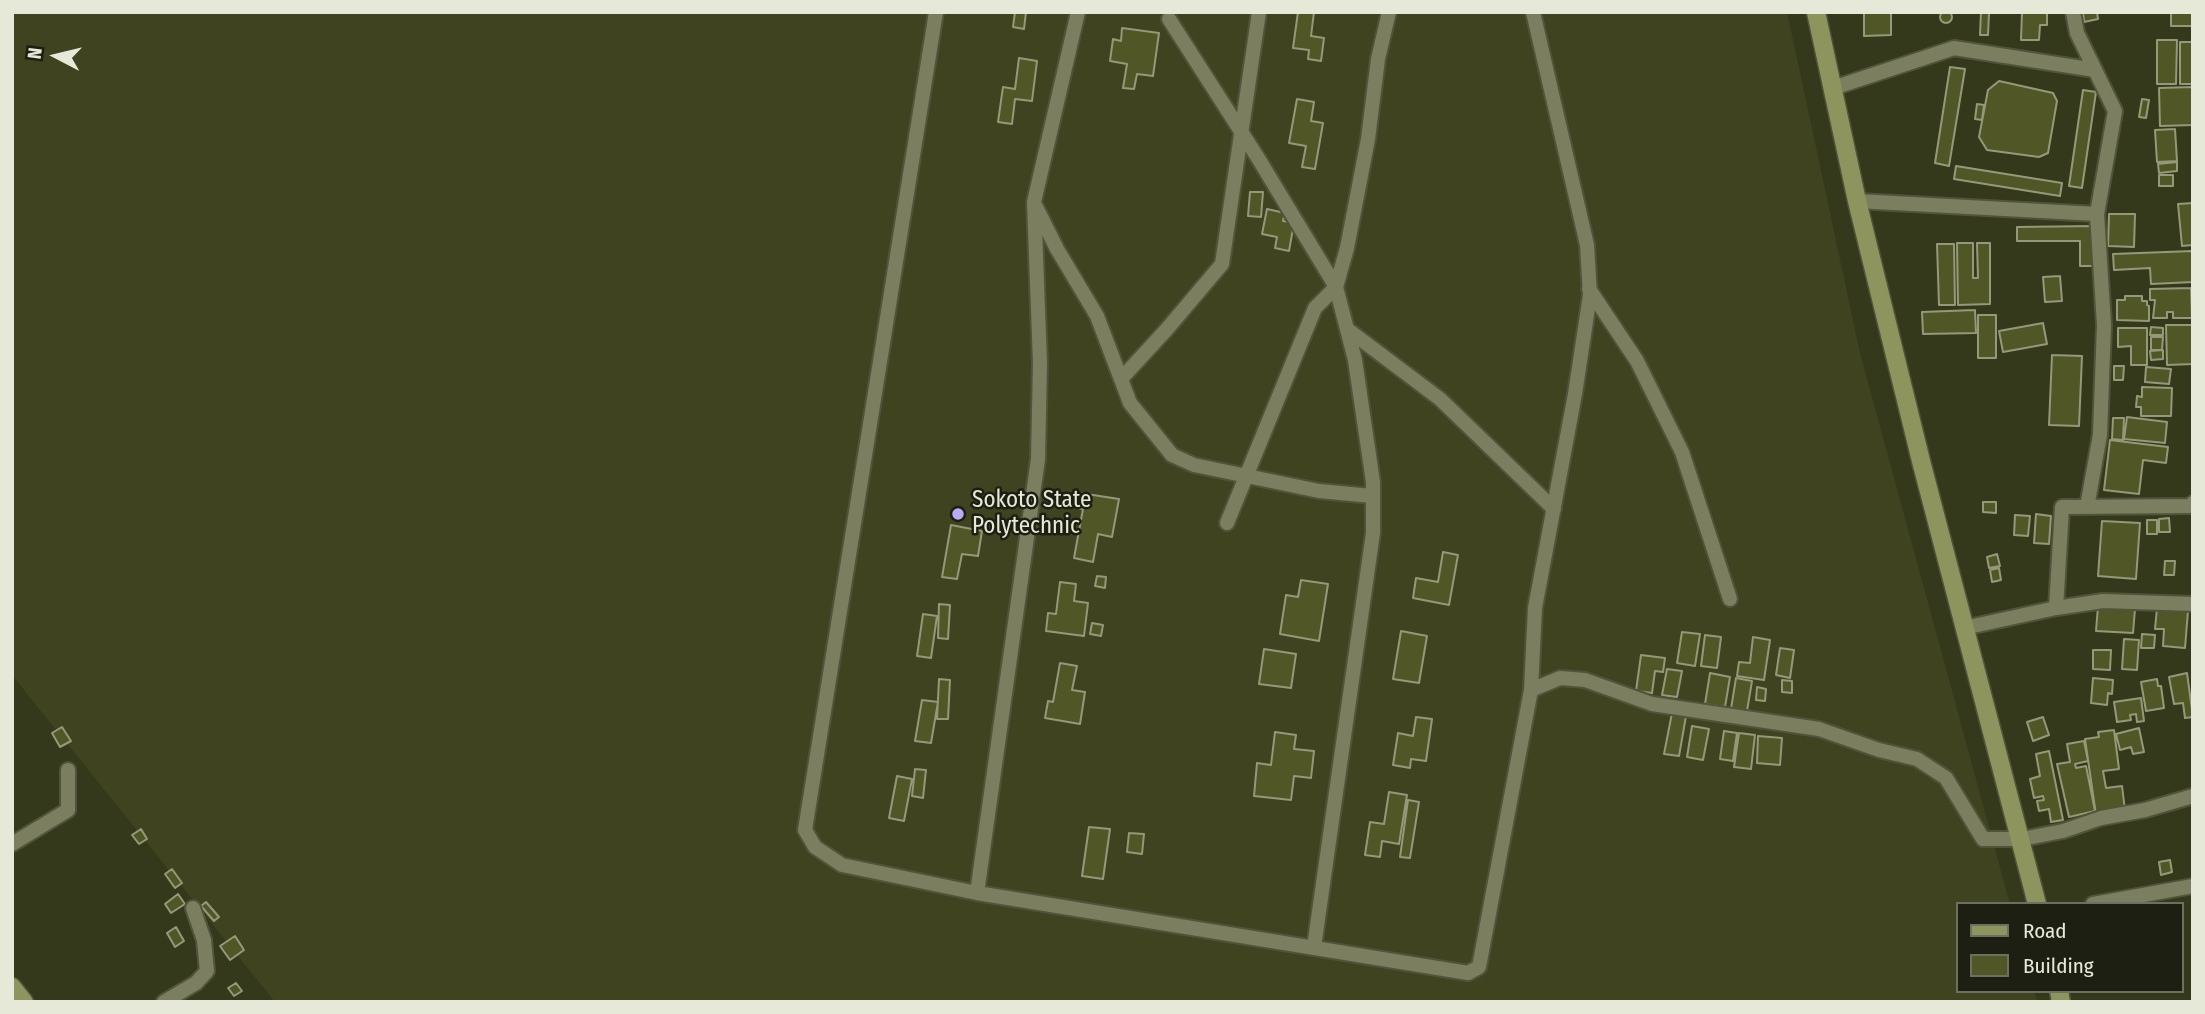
<!DOCTYPE html>
<style>
body{margin:0}
#map{position:relative;width:2205px;height:1014px;overflow:hidden;background:#35391c;font-family:"Fira Sans Condensed",sans-serif}
canvas{display:block}
.frame{position:absolute;inset:0;border:14px solid #e6e9d8;pointer-events:none}
.legend{position:absolute;left:1956px;top:902px;width:228px;height:91px;box-sizing:border-box;background:#1d1f12;border:2px solid #6d7061;margin:0;padding:9px 12px;list-style:none;font-size:21px;color:#e6e9d8}
.legend li{display:flex;align-items:center;gap:14px;height:35px}
.legend b{width:35px;border:2px solid #6d7061}
.north{position:absolute;left:21px;top:21px;width:70px;height:70px;-webkit-text-stroke:5px #1d1f12;paint-order:stroke;rotate:277deg;font-size:19px;font-weight:700;line-height:28px;text-align:center;color:#e6e9d8}
.north::after{content:'';display:block;margin:auto;width:24px;height:32px;background:#e6e9d8;clip-path:polygon(50% 0,100% 100%,50% 72%,0 100%)}
</style>
<div id="map">
<canvas width="2205" height="1014"></canvas>
<div class="frame"></div>
<ul class="legend">
<li><b style="height:9px;background:#8e945e"></b>Road</li>
<li><b style="height:19px;background:#515626"></b>Building</li>
</ul>
<div class="north">N</div>
</div>
<script>
const context = document.querySelector('canvas').getContext('2d');
context.lineJoin = 'round';
function fill(path, color) { context.fillStyle = color; context.fill(path, 'evenodd'); }
const toPath = rows => new Path2D(rows.map(r => 'M' + r).join(''));
function stroke(path, color, width, dash) { context.strokeStyle = color; context.lineWidth = width; context.lineCap = dash ? 'butt' : 'round'; context.setLineDash(dash || []); context.stroke(path); }
function label(font, color, halo, rows, align = 'center') {
  context.font = font + ' "Fira Sans Condensed",sans-serif'; context.lineWidth = 5; context.setLineDash([]); context.textBaseline = 'middle'; context.strokeStyle = halo; context.fillStyle = color; for (const [text, x, y, turn = 0] of rows) {
    context.save(); context.translate(x, y); context.rotate((+turn || 0) * Math.PI / 180); context.textAlign = isNaN(turn) ? turn : align; if (halo) context.strokeText(text, 0, 0); context.fillText(text, 0, 0); context.restore();
  }
}
const built = toPath([
 [12,12,1787,12,1860,353,2010,904,1958,904,1958,991,2034,991,2037,1002,275,1002,12,675]
]);
const building = toPath([
 '1940 17a6 6 0 1 1 12 0a6 6 0 1 1-12 0Z',
 [1015,12,1026,12,1024,29,1013,27,1015,12],
 [1298,12,1314,12,1311,36,1324,38,1321,61,1308,59,1309,50,1293,48,1298,12],
 [1864,12,1891,12,1891,35,1864,36,1864,12],
 [1981,12,1989,13,1988,35,1980,35,1981,12],
 [2022,12,2047,12,2047,25,2040,25,2039,40,2021,40,2022,12],
 [2083,12,2097,12,2098,19,2084,22,2083,12],
 [2171,12,2193,12,2193,26,2171,26,2171,12],
 [1122,28,1159,33,1153,76,1137,74,1134,89,1123,88,1127,64,1110,61,1113,39,1121,41,1122,28],
 [2157,40,2177,40,2176,84,2157,84,2157,40],
 [2180,42,2193,42,2193,84,2180,84,2180,42],
 [1019,58,1037,61,1032,101,1015,99,1012,124,998,122,1003,87,1015,89,1019,58],
 [1950,67,1965,69,1949,166,1935,163,1950,67],
 [1999,81,2053,93,2057,101,2048,153,2039,157,1987,150,1979,137,1988,90,1999,81],
 [2193,87,2193,125,2160,126,2159,88,2193,87],
 [2083,90,2096,92,2082,188,2069,186,2083,90],
 [1297,99,1314,102,1311,121,1323,123,1315,169,1302,167,1306,146,1289,143,1297,99],
 [2142,99,2149,100,2146,118,2139,117,2142,99],
 [1977,104,1984,105,1982,120,1975,119,1977,104],
 [2175,129,2177,161,2157,162,2155,130,2175,129],
 [2177,162,2177,171,2159,173,2158,164,2177,162],
 [1956,166,2062,183,2060,196,1954,179,1956,166],
 [2159,175,2173,175,2173,186,2159,186,2159,175],
 [1250,192,1263,192,1261,217,1248,216,1250,192],
 [2193,203,2193,245,2182,246,2178,204,2193,203],
 [1267,209,1285,213,1283,221,1294,223,1289,251,1275,248,1277,237,1262,234,1267,209],
 [2109,214,2135,214,2134,247,2108,246,2109,214],
 [2094,226,2094,266,2080,266,2080,241,2017,241,2017,227,2094,226],
 [1957,243,1973,243,1973,278,1978,278,1977,243,1990,243,1990,304,1958,305,1957,243],
 [1937,244,1954,244,1955,305,1939,305,1937,244],
 [2193,251,2193,282,2151,284,2150,268,2114,270,2113,254,2193,251],
 [2060,276,2062,301,2045,302,2043,277,2060,276],
 [2191,288,2192,318,2173,318,2173,312,2167,312,2167,318,2153,318,2155,300,2150,300,2150,289,2191,288],
 [2125,296,2142,296,2142,301,2147,301,2147,305,2149,306,2149,321,2117,320,2117,300,2125,300,2125,296],
 [1975,310,1976,333,1923,334,1922,312,1975,310],
 [1978,315,1996,315,1996,358,1978,358,1978,315],
 [2043,323,2047,344,2003,352,1999,331,2043,323],
 [2166,325,2193,325,2193,364,2167,365,2166,325],
 [2151,327,2163,328,2163,335,2150,335,2151,327],
 [2118,328,2147,328,2147,365,2131,365,2131,346,2118,347,2118,328],
 [2151,337,2163,337,2162,350,2151,350,2151,337],
 [2163,350,2163,359,2151,360,2150,351,2163,350],
 [2052,355,2082,356,2079,426,2049,425,2052,355],
 [2114,366,2124,366,2123,380,2114,380,2114,366],
 [2146,367,2171,369,2169,384,2145,382,2146,367],
 [2142,387,2172,388,2171,416,2141,416,2141,407,2136,407,2137,396,2142,397,2142,387],
 [2127,417,2167,422,2165,443,2124,439,2127,417],
 [2113,418,2124,418,2123,440,2112,439,2113,418],
 [2110,440,2168,447,2166,463,2143,460,2139,494,2104,490,2110,440],
 [1080,493,1119,499,1112,537,1098,534,1093,562,1074,558,1083,509,1077,508,1080,493],
 [1983,502,1996,502,1996,513,1983,512,1983,502],
 [2036,514,2051,516,2049,544,2034,543,2036,514],
 [2015,515,2030,516,2028,536,2014,535,2015,515],
 [2169,518,2170,532,2159,532,2159,519,2169,518],
 [2147,520,2157,520,2157,534,2147,534,2147,520],
 [2102,521,2140,523,2136,579,2098,576,2102,521],
 [951,525,982,531,978,556,962,554,957,579,942,577,951,525],
 [1443,552,1458,555,1449,605,1413,598,1416,578,1438,582,1443,552],
 [1997,554,2000,566,1989,568,1987,557,1997,554],
 [2165,561,2175,561,2174,575,2164,575,2165,561],
 [1999,568,2001,580,1992,582,1990,570,1999,568],
 [1097,576,1106,577,1105,588,1095,586,1097,576],
 [1301,580,1328,584,1319,641,1280,634,1286,595,1298,597,1301,580],
 [1060,582,1076,584,1074,601,1088,603,1084,636,1046,631,1048,613,1056,614,1060,582],
 [939,604,950,605,948,639,938,638,939,604],
 [2098,606,2135,609,2133,633,2096,631,2098,606],
 [2157,608,2188,611,2185,648,2163,646,2164,629,2155,629,2157,608],
 [923,614,937,616,931,658,917,656,923,614],
 [1092,623,1103,625,1101,636,1090,634,1092,623],
 [1401,631,1427,636,1419,683,1393,679,1401,631],
 [1682,632,1700,634,1695,666,1677,663,1682,632],
 [2142,634,2155,635,2154,648,2141,648,2142,634],
 [1705,635,1721,637,1717,668,1701,666,1705,635],
 [1753,637,1770,640,1764,680,1737,676,1739,662,1750,663,1753,637],
 [2124,639,2139,640,2137,670,2122,669,2124,639],
 [1780,648,1794,650,1790,678,1776,675,1780,648],
 [1264,649,1296,654,1291,688,1259,684,1264,649],
 [2093,650,2111,650,2110,670,2093,669,2093,650],
 [1641,655,1665,658,1663,672,1655,671,1652,693,1636,691,1641,655],
 [1060,663,1077,666,1072,690,1085,692,1080,724,1045,718,1048,701,1053,702,1060,663],
 [1667,669,1682,671,1677,697,1662,695,1667,669],
 [1710,673,1730,677,1725,707,1705,704,1710,673],
 [2187,673,2193,717,2185,718,2183,703,2174,704,2169,677,2187,673],
 [1736,678,1752,681,1747,711,1731,709,1736,678],
 [2093,678,2113,680,2112,694,2108,693,2107,705,2091,703,2093,678],
 [939,679,950,680,948,719,937,719,939,679],
 [2157,679,2158,686,2161,686,2164,708,2146,711,2141,682,2157,679],
 [1782,680,1792,681,1792,693,1782,692,1782,680],
 [1757,687,1766,689,1765,701,1756,700,1757,687],
 [2141,698,2144,721,2137,722,2136,714,2130,715,2131,720,2117,722,2114,702,2141,698],
 [922,700,938,702,931,743,915,741,922,700],
 [1672,713,1686,716,1679,756,1664,754,1672,713],
 [1416,717,1432,719,1426,761,1411,759,1410,768,1393,765,1398,733,1413,736,1416,717],
 [2043,717,2049,735,2033,741,2027,722,2043,717],
 [1692,726,1709,729,1703,760,1687,757,1692,726],
 [62,727,71,741,60,747,52,733,62,727],
 [2139,728,2144,752,2133,754,2131,747,2120,750,2116,734,2139,728],
 [2114,730,2119,769,2103,771,2106,788,2122,786,2125,810,2096,815,2085,739,2099,737,2098,732,2114,730],
 [1724,731,1737,733,1733,761,1720,759,1724,731],
 [1275,732,1296,735,1294,749,1314,751,1311,778,1294,776,1291,800,1254,796,1257,763,1271,765,1275,732],
 [1739,733,1755,735,1751,769,1734,767,1739,733],
 [1758,736,1782,738,1780,765,1757,763,1758,736],
 [2084,741,2088,761,2075,764,2076,768,2086,766,2095,811,2069,817,2057,764,2070,762,2067,744,2084,741],
 [2049,751,2063,820,2051,822,2049,809,2039,811,2037,801,2044,800,2043,796,2034,798,2030,779,2040,776,2036,754,2049,751],
 [915,769,926,770,923,798,912,796,915,769],
 [897,776,912,779,904,821,889,818,897,776],
 [1389,792,1407,795,1399,844,1382,841,1380,857,1365,855,1370,822,1384,824,1389,792],
 [1408,800,1419,802,1410,858,1400,857,1408,800],
 [1089,827,1110,829,1103,879,1082,876,1089,827],
 [141,829,147,839,139,844,132,835,141,829],
 [1129,833,1144,834,1142,854,1127,852,1129,833],
 [2170,860,2172,872,2161,875,2159,862,2170,860],
 [172,869,182,883,175,888,165,874,172,869],
 [178,894,185,904,171,913,165,904,178,894],
 [206,902,219,917,214,921,201,906,206,902],
 [176,927,184,941,175,947,167,933,176,927],
 [235,936,244,950,230,960,220,946,235,936],
 [236,983,242,991,234,996,228,988,236,983]
]);
const street = toPath([
 [936,12,805,830,815,847,842,865,977,893,1468,973,1479,967,1531,690,1535,608,1575,394,1590,295,1587,245,1533,12],
 [2073,12,2077,33,2115,111,2097,214,2104,325,2100,435,2087,507],
 [1169,19,1258,158,1336,287,1315,308,1227,523],
 [1833,88,1954,48,2095,70],
 [1857,201,2097,214],
 [1036,207,1057,249,1097,316,1130,403,1172,455,1194,465,1319,491,1372,496],
 [1589,289,1637,361,1682,452,1730,599],
 [1347,329,1440,399,1554,509],
 [1121,379,1167,329,1222,264,1259,12],
 [2056,608,2062,507,2193,506,2193,503],
 [1964,628,2056,608,2103,601,2193,604],
 [1531,690,1560,678,1585,680,1652,704,1819,729,1879,750,1917,759,1946,778,1983,839,2022,839,2063,831,2101,818,2145,810,2193,796],
 [12,844,68,810,68,770],
 [977,893,1038,459,1040,363,1034,202,1078,12],
 [2093,904,2193,886],
 [1314,947,1373,533,1373,482,1355,360,1336,287,1347,248,1368,139,1378,59,1389,12],
 [164,1002,196,983,207,971,204,940,193,908]
]);
const secondary = toPath([
 [1816,12,1857,201,1921,461,2037,904],
 [12,987,24,1002],
 [2059,991,2061,1002]
]);
const markers = [
 [958,514,7,"#bbaaf6"]
];
const poiNames = [
 ["Sokoto State",972,501],
 ["Polytechnic",972,527]
];
fill(built, '#3f4320');
fill(building, '#515626');
stroke(building, '#949979', 2);
stroke(street, '#51543b', 18);
stroke(secondary, '#51543b', 21);
stroke(street, '#7b7f60', 14);
stroke(secondary, '#8e945e', 18);
for (const [x, y, r, color] of markers) { const dot = new Path2D(); dot.arc(x, y, r, 0, 2 * Math.PI); context.fillStyle = color; context.fill(dot); stroke(dot, '#1d1f12', 2.5); }
label('23px', '#e6e9d8', '#1d1f12', poiNames, 'left');
</script>
